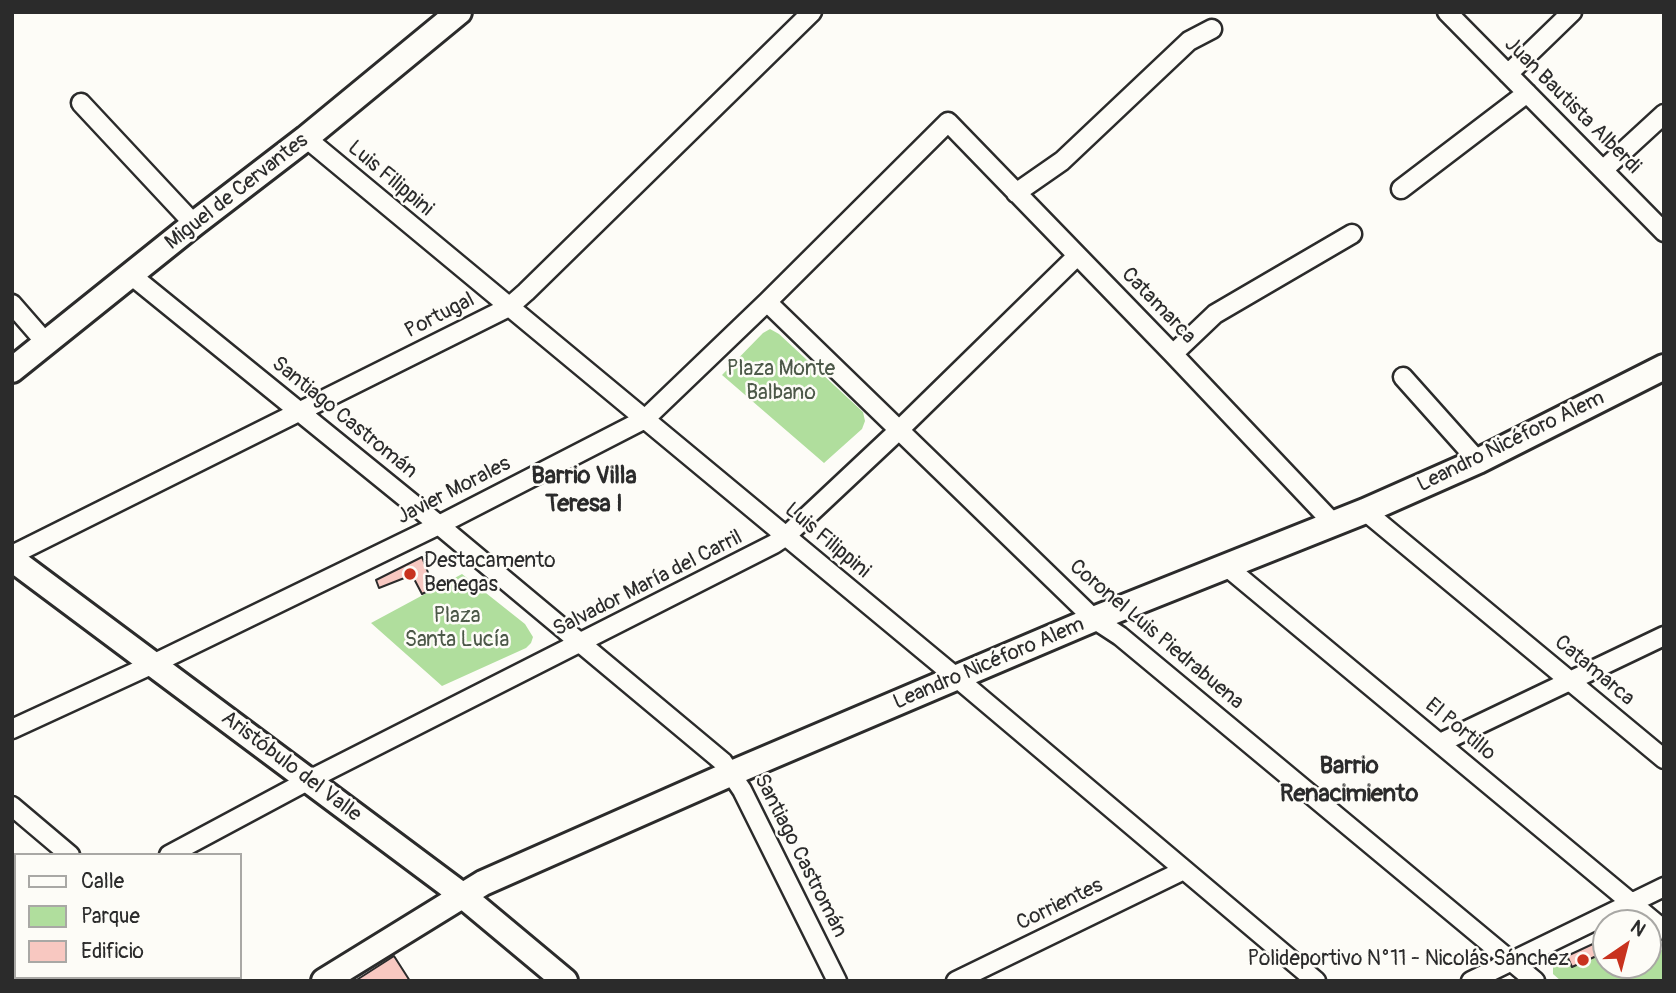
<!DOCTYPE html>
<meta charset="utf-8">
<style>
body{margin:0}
#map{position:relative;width:1676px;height:993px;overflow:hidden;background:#fdfcf7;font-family:Pangolin,sans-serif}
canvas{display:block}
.frame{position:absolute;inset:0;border:14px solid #2b2b2b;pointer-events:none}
.legend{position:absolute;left:14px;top:853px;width:228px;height:126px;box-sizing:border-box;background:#fdfcf7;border:2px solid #a9a8a5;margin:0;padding:9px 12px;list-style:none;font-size:21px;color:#2b2b2b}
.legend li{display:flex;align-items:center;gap:14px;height:35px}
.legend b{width:35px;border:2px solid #a9a8a5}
.north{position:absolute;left:1592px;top:909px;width:70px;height:70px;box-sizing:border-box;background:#fdfcf7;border:2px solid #a9a8a5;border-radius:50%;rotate:35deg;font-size:19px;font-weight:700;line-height:28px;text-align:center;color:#2b2b2b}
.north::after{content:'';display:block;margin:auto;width:24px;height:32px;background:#c8321e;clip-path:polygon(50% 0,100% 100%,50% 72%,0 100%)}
</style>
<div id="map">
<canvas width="1676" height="993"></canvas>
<div class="frame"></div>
<ul class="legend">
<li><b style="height:9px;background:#fdfcf7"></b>Calle</li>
<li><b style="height:19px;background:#b0de9d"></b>Parque</li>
<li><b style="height:19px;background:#f8c8c1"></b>Edificio</li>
</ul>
<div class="north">N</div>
</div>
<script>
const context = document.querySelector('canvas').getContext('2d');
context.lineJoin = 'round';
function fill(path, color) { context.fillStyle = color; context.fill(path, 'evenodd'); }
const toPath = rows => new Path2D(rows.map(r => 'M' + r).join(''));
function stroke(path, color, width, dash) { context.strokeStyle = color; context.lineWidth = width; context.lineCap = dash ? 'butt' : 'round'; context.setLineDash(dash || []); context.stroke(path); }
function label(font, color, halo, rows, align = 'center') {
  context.font = font + ' Pangolin,sans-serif'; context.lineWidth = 5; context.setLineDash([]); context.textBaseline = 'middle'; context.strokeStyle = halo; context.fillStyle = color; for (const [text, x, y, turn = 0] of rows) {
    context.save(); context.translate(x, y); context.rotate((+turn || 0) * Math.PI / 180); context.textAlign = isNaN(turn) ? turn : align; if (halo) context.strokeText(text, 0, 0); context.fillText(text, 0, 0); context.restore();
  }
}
const green = toPath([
 [770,329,779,334,863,412,865,421,862,429,824,463,722,375,763,333],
 [462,574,525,624,533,637,531,643,526,648,442,686,371,623],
 [1606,938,1606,965,1648,965,1648,939,1664,952,1664,979,1662,981,1561,981,1553,974,1553,963]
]);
const building = toPath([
 [422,557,434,588,422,594,412,575,379,588,376,580,422,557],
 [1595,943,1601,954,1572,967,1567,956,1595,943],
 [394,956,410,981,355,981,394,956]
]);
const street = toPath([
 [1447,12,1664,232],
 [1508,74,1572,12],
 [81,103,194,224],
 [306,138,957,678,1316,981],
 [1603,170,1664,114],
 [1401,189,1527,93],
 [1016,193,1062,161,1189,41,1212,29],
 [131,275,439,525,723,762,742,790,837,981],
 [767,302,1094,619,1120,636,1535,981],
 [12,304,46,343],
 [1173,354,1215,314,1352,234],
 [1403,377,1478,461],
 [1365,511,1664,759],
 [12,555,509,307,526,292,812,12],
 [1226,566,1664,930],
 [12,729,153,664,439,525,645,419,767,302,948,122,1173,354,1334,524],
 [1440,743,1664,636],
 [12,806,70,855],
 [169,855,309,780,774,544,786,536,899,430,1077,256],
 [12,940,16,938],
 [217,977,221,981],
 [956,981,1184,870],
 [1471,981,1664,887]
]);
const secondary = toPath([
 [12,370,194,224,306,138,459,12],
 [12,559,462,895,565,981],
 [324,981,483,883,732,773,1094,619,1365,511,1478,461,1664,367]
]);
const markers = [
 [410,574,7,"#c8321e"],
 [1583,960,7,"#c8321e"]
];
const streetNames = [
 ["Juan Bautista Alberdi",1572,106,45],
 ["Luis Filippini",390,179,40],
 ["Miguel de Cervantes",237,192,-38],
 ["Catamarca",1158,306,46],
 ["Portugal",440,316,-27],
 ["Santiago Castromán",344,418,39],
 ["Leandro Nicéforo Alem",1511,442,-26],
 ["Javier Morales",454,491,-27],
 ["Luis Filippini",827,541,40],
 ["Salvador María del Carril",648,584,-27],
 ["Coronel Luis Piedrabuena",1156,635,40],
 ["Leandro Nicéforo Alem",989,664,-23],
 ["Catamarca",1594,671,40],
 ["El Portillo",1460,730,40],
 ["Aristóbulo del Valle",291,767,37],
 ["Santiago Castromán",800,856,63],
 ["Corrientes",1060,905,-26]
];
const parkNames = [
 ["Plaza Monte",781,370],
 ["Balbano",781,394],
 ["Plaza",457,617],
 ["Santa Lucía",457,641]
];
const poiNames = [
 ["Destacamento",424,562],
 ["Benegas",424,586],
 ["Polideportivo N°11 - Nicolás Sánchez",1569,960,"right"]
];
const quarterNames = [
 ["Barrio Villa",584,477],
 ["Teresa I",584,505],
 ["Barrio",1349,767],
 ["Renacimiento",1349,795]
];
fill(green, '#b0de9d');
fill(building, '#f8c8c1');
stroke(building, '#2b2b2b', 2);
stroke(street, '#2b2b2b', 23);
stroke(secondary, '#2b2b2b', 30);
stroke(street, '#fdfcf7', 18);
stroke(secondary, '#fdfcf7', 24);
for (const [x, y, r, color] of markers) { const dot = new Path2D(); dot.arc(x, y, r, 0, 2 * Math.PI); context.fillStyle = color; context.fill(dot); stroke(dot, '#fdfcf7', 2.5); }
label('21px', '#2b2b2b', '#fdfcf7', streetNames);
label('21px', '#4c5848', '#fdfcf7', parkNames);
label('21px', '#2b2b2b', '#fdfcf7', poiNames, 'left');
label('bold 24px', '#2b2b2b', '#fdfcf7', quarterNames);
</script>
